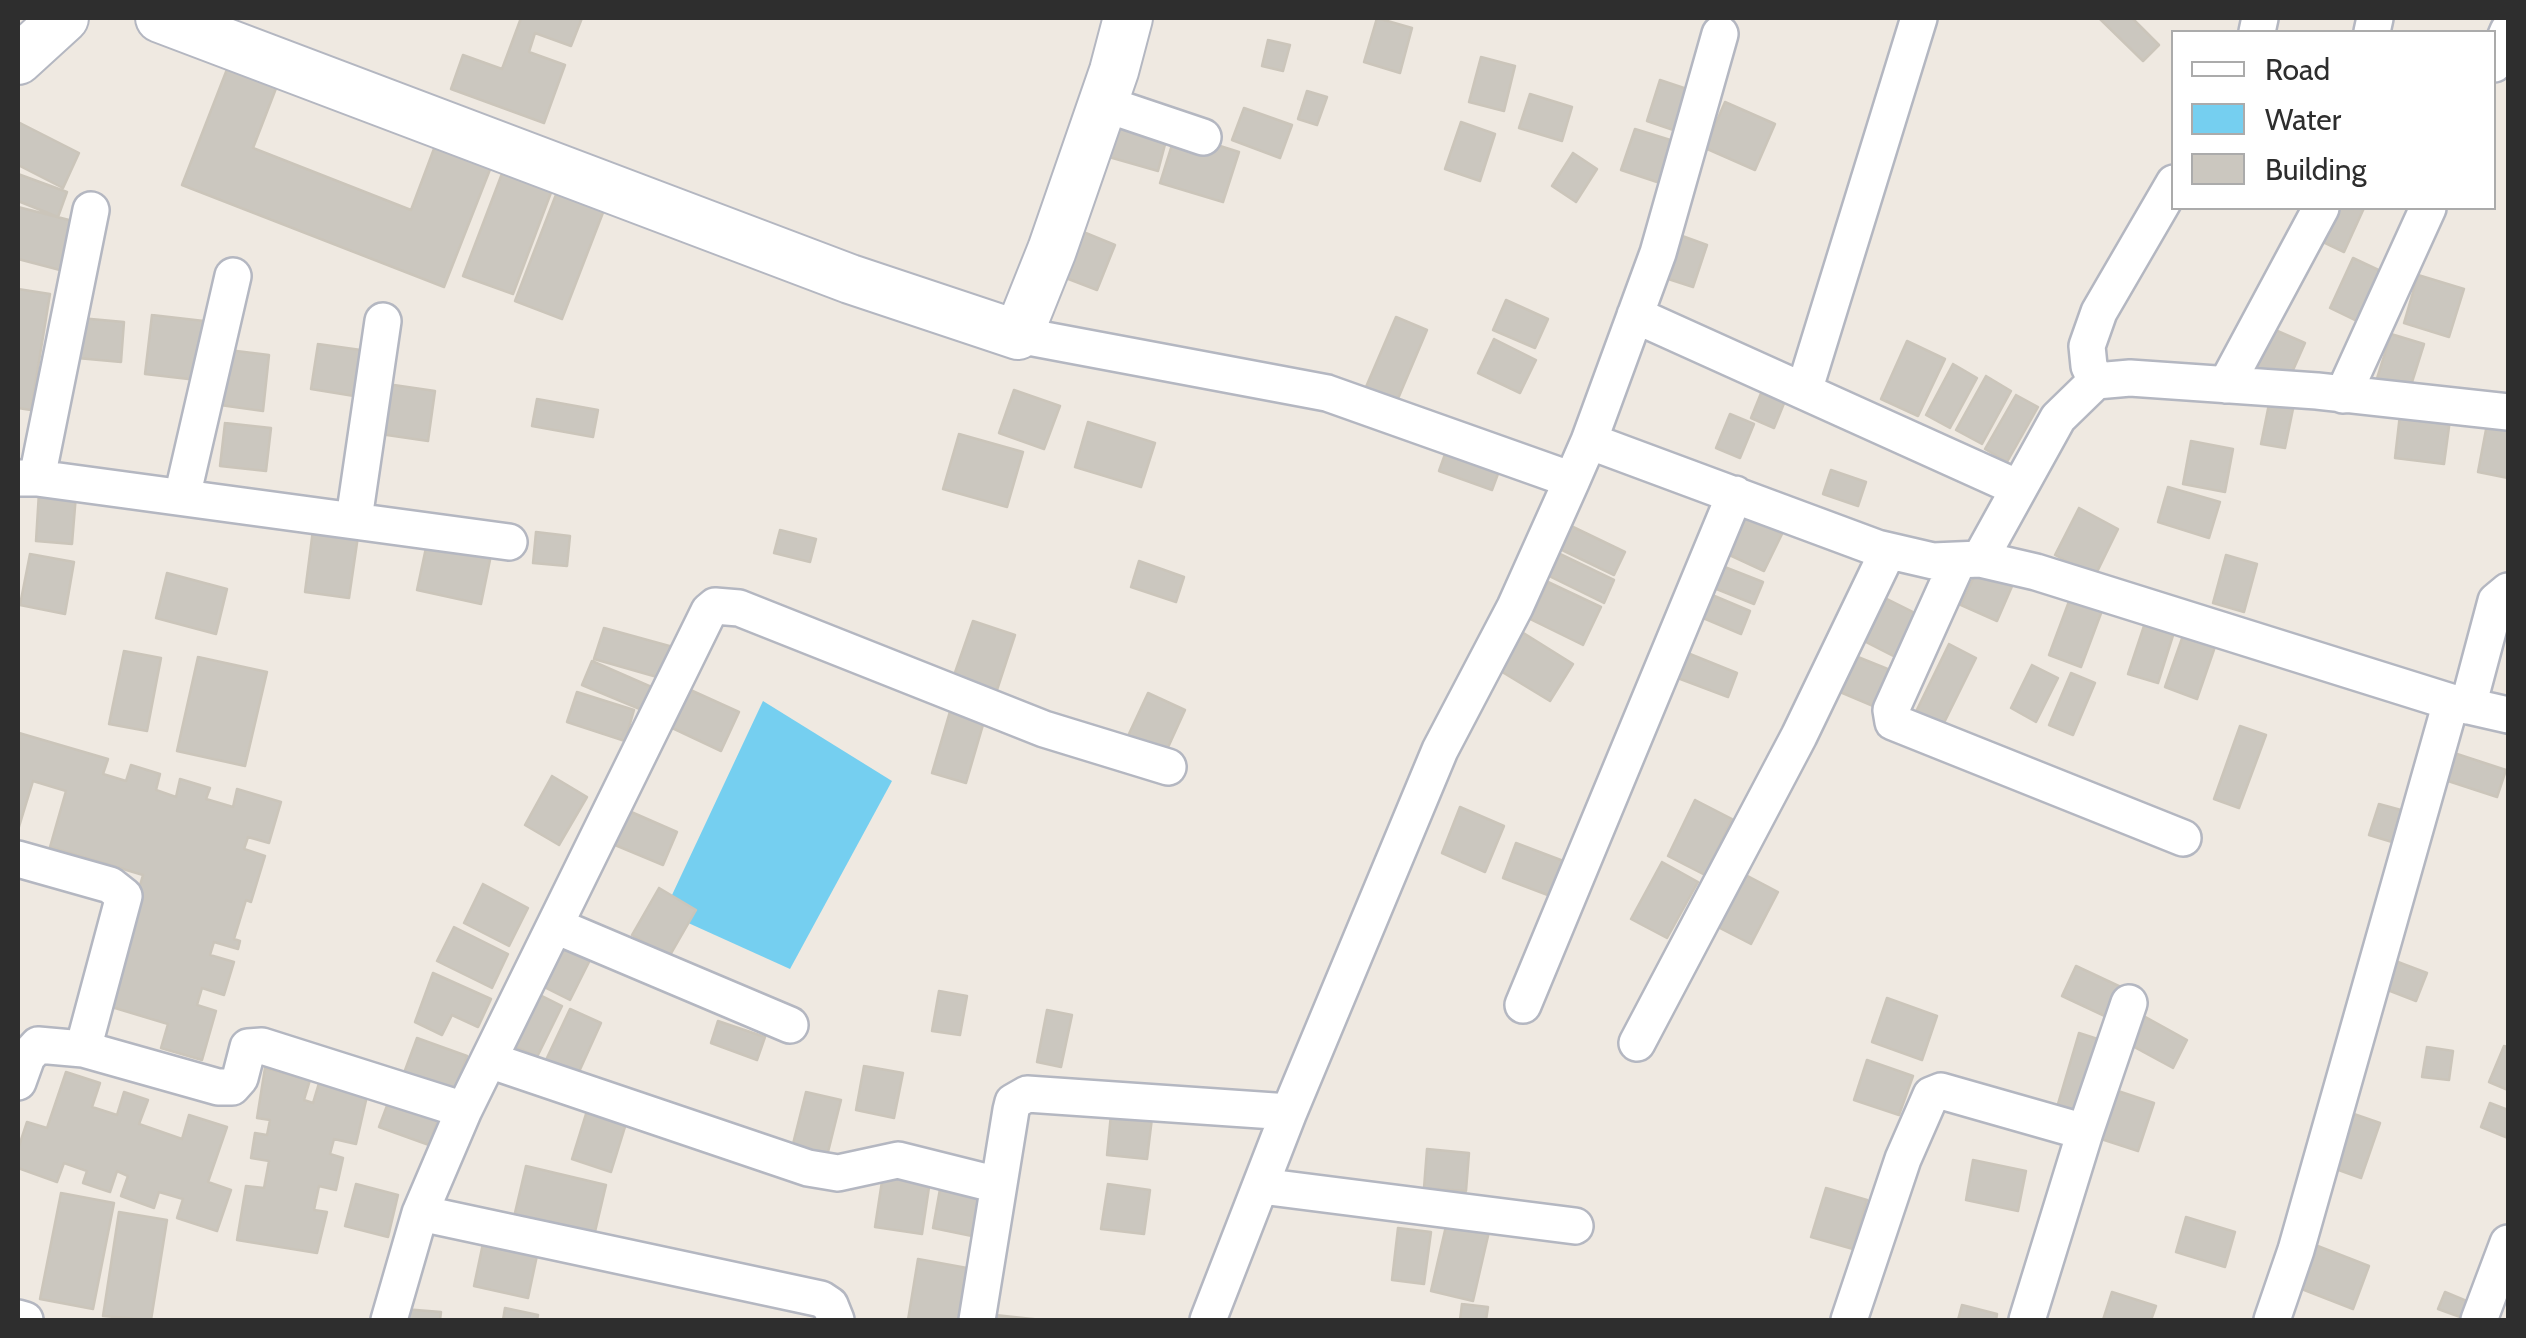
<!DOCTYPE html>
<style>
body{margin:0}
#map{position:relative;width:2526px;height:1338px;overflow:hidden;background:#efe9e1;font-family:Cabin,sans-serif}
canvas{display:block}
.frame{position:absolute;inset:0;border:20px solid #2e2e2e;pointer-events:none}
.legend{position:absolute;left:2171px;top:30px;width:325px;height:180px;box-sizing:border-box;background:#fff;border:2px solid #ababab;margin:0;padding:12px 18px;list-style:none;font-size:30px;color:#2e2e2e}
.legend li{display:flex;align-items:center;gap:20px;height:50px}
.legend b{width:50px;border:2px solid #ababab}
</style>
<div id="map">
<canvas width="2526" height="1338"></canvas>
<div class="frame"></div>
<ul class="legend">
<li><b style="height:12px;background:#fff"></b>Road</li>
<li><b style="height:28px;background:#75cff0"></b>Water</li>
<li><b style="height:28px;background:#cbc7bf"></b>Building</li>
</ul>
</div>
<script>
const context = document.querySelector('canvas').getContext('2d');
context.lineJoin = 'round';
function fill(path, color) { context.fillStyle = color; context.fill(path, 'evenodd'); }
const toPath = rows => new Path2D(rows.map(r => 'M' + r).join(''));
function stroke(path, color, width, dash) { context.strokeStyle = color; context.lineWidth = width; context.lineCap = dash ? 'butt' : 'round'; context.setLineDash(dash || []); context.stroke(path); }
const water = toPath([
 [763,701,892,781,790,969,664,912]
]);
const building = toPath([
 [521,18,582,18,571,46,535,33,529,52,565,65,544,123,451,89,463,55,502,69,521,18],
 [1377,18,1412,28,1400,73,1364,62,1377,18],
 [2099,18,2132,18,2159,45,2143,61,2099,18],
 [1268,40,1290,45,1283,71,1262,66,1268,40],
 [1481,57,1515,66,1504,111,1469,102,1481,57],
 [231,59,280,78,253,148,411,210,435,146,491,167,444,287,182,185,231,59],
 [1660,80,1699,93,1685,134,1647,121,1660,80],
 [1307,91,1327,97,1317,125,1298,119,1307,91],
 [1530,94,1572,107,1562,141,1519,128,1530,94],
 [1725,102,1775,124,1755,170,1705,148,1725,102],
 [1244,108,1292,125,1280,158,1232,140,1244,108],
 [1112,121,1167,137,1158,171,1102,155,1112,121],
 [18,122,79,153,63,188,18,165,18,122],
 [1461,122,1495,134,1480,181,1445,169,1461,122],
 [1635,129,1680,143,1666,185,1621,170,1635,129],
 [1176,132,1239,152,1223,202,1160,183,1176,132],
 [1573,153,1597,169,1576,202,1552,186,1573,153],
 [503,171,552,190,513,294,463,276,503,171],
 [18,174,67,192,58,217,18,201,18,174],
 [557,192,604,210,562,319,515,301,557,192],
 [18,207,73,221,60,270,18,259,18,207],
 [2337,208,2364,208,2344,252,2321,241,2337,208],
 [1076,229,1115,245,1097,290,1058,275,1076,229],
 [1674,233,1707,245,1693,287,1659,276,1674,233],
 [2353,258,2387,274,2363,324,2330,308,2353,258],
 [2418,275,2464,289,2449,337,2404,323,2418,275],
 [18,289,50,294,31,410,18,408,18,289],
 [1506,300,1548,319,1535,348,1493,330,1506,300],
 [152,315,204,321,197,380,145,374,152,315],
 [1396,317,1427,330,1397,401,1366,387,1396,317],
 [80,318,124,322,121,362,77,358,80,318],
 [2266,326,2305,343,2286,386,2247,369,2266,326],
 [2391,334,2424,344,2407,398,2374,388,2391,334],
 [1494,339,1536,360,1520,393,1478,373,1494,339],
 [1907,341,1945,359,1918,416,1881,399,1907,341],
 [318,344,361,350,354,396,311,389,318,344],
 [220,349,269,355,263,411,213,404,220,349],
 [1953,364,1977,378,1950,428,1926,415,1953,364],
 [1986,376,2011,391,1982,444,1956,430,1986,376],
 [1766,381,1789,391,1774,428,1751,418,1766,381],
 [387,384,435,391,428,441,380,434,387,384],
 [1014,390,1060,406,1044,449,999,433,1014,390],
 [2271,394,2295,399,2285,448,2261,444,2271,394],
 [2016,395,2038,407,2007,462,1985,449,2016,395],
 [537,399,598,410,593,437,532,426,537,399],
 [2401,406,2451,412,2444,464,2395,458,2401,406],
 [1730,414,1754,424,1740,458,1716,448,1730,414],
 [2488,419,2508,423,2508,478,2478,472,2488,419],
 [1088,422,1155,443,1141,487,1075,467,1088,422],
 [225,423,271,428,266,471,220,466,225,423],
 [959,434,1023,452,1007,507,943,489,959,434],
 [2191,441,2233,449,2225,492,2183,484,2191,441],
 [1449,443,1502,463,1492,490,1439,471,1449,443],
 [1831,470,1866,482,1858,506,1823,494,1831,470],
 [2168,487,2220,502,2209,538,2158,522,2168,487],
 [39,492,76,495,72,544,36,541,39,492],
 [2079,508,2118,529,2095,576,2055,555,2079,508],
 [1741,514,1782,534,1764,571,1723,552,1741,514],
 [1571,526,1625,552,1614,575,1560,549,1571,526],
 [313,530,358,536,349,598,305,592,313,530],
 [780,530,816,539,810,562,774,553,780,530],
 [536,532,570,536,567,566,533,563,536,532],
 [427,543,491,555,481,604,417,590,427,543],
 [30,554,74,562,65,614,20,605,30,554],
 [1560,554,1614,580,1604,603,1549,576,1560,554],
 [2226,555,2257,564,2244,612,2213,603,2226,555],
 [1139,561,1184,577,1176,602,1131,587,1139,561],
 [1717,564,1763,582,1754,604,1709,586,1717,564],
 [1978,568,2013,584,1997,621,1961,605,1978,568],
 [167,573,227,589,216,634,156,618,167,573],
 [1548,582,1601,607,1583,645,1530,619,1548,582],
 [1705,592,1750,611,1741,634,1696,615,1705,592],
 [1881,596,1927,619,1905,662,1860,639,1881,596],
 [2071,596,2103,608,2081,667,2049,655,2071,596],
 [2146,620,2175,629,2158,683,2128,674,2146,620],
 [973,621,1015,635,994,699,951,684,973,621],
 [2186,627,2218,638,2197,699,2165,687,2186,627],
 [604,628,673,647,664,679,594,659,604,628],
 [1517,629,1573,664,1550,701,1494,667,1517,629],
 [1949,644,1976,658,1936,739,1909,726,1949,644],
 [124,651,161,658,147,731,109,724,124,651],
 [1685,652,1737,673,1728,697,1675,677,1685,652],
 [1848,653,1900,674,1885,711,1833,689,1848,653],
 [198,657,267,672,245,766,177,751,198,657],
 [592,661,656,689,647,712,582,685,592,661],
 [2032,665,2058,678,2036,722,2011,708,2032,665],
 [2071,673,2095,683,2073,735,2049,725,2071,673],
 [686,688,739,712,721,751,668,726,686,688],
 [577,692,634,710,625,741,567,722,577,692],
 [1148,693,1185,710,1165,754,1128,736,1148,693],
 [951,708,985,718,966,783,932,773,951,708],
 [2240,726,2266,735,2239,808,2214,799,2240,726],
 [19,733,108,759,103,774,126,781,131,765,160,774,156,790,176,797,180,779,210,788,206,799,233,807,237,789,281,802,269,843,248,837,244,849,265,856,251,902,246,900,234,939,240,941,238,949,214,942,210,955,234,962,224,995,202,988,197,1005,216,1011,202,1060,161,1048,168,1024,105,1005,143,875,50,847,66,791,33,781,18,830,19,733],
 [2454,753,2506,770,2497,797,2445,780,2454,753],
 [552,776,587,797,559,845,525,825,552,776],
 [1695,800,1732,819,1705,875,1668,856,1695,800],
 [2379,804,2412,813,2402,845,2369,835,2379,804],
 [1460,807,1504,826,1485,872,1442,853,1460,807],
 [629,811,677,832,663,865,615,845,629,811],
 [1516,843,1566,862,1553,897,1503,878,1516,843],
 [1662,862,1698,882,1667,938,1631,919,1662,862],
 [1740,872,1778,892,1751,944,1712,924,1740,872],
 [483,884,528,908,509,946,464,923,483,884],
 [659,888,696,910,669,957,632,935,659,888],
 [454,927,508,954,492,988,437,961,454,927],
 [557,940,591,958,570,1000,536,983,557,940],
 [2390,959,2427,973,2416,1001,2380,987,2390,959],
 [2076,966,2123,988,2109,1018,2062,996,2076,966],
 [433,973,491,999,478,1027,452,1015,442,1035,415,1022,433,973],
 [532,991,562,1006,537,1057,506,1042,532,991],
 [939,991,967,996,960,1035,932,1031,939,991],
 [1887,998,1937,1016,1922,1060,1872,1042,1887,998],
 [570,1009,601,1023,578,1074,546,1060,570,1009],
 [1047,1010,1072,1015,1061,1067,1037,1062,1047,1010],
 [2140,1014,2187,1040,2173,1068,2125,1042,2140,1014],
 [718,1021,765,1037,757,1060,711,1043,718,1021],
 [2079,1033,2107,1042,2083,1122,2055,1114,2079,1033],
 [417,1038,467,1056,454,1091,404,1073,417,1038],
 [2504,1046,2508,1047,2508,1090,2489,1082,2504,1046],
 [2427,1047,2453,1051,2449,1080,2422,1077,2427,1047],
 [1867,1060,1913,1076,1899,1115,1854,1100,1867,1060],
 [864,1066,903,1073,894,1118,856,1110,864,1066],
 [265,1068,310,1080,304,1100,313,1103,319,1083,367,1096,356,1144,334,1139,330,1154,343,1158,336,1190,319,1186,314,1210,327,1212,317,1253,237,1240,246,1186,264,1188,269,1161,251,1158,255,1133,267,1135,270,1120,257,1118,265,1068],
 [66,1072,100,1083,92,1107,117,1115,124,1092,148,1100,139,1124,182,1139,189,1115,227,1127,208,1182,231,1190,217,1231,177,1218,183,1199,159,1192,154,1208,121,1196,128,1176,117,1171,110,1192,83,1183,87,1171,64,1163,57,1182,18,1168,18,1149,27,1122,47,1128,66,1072],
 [2112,1089,2154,1103,2138,1151,2095,1137,2112,1089],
 [806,1092,841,1100,827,1156,792,1148,806,1092],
 [391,1095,440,1113,429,1145,379,1127,391,1095],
 [590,1101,629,1114,611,1172,572,1159,590,1101],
 [2490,1103,2508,1110,2508,1138,2481,1127,2490,1103],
 [2351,1113,2380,1123,2361,1178,2333,1168,2351,1113],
 [1111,1114,1152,1118,1147,1159,1107,1155,1111,1114],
 [1427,1149,1469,1153,1466,1191,1424,1188,1427,1149],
 [1973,1160,2026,1171,2018,1211,1966,1200,1973,1160],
 [526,1166,606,1185,594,1236,514,1217,526,1166],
 [884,1168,931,1174,922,1234,875,1227,884,1168],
 [942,1178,982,1186,972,1236,933,1228,942,1178],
 [356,1184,398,1195,388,1237,345,1226,356,1184],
 [1108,1184,1150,1190,1144,1234,1101,1229,1108,1184],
 [1826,1188,1867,1200,1853,1249,1811,1237,1826,1188],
 [61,1193,114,1203,93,1309,40,1299,61,1193],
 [119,1212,167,1220,151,1320,103,1316,119,1212],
 [1449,1213,1491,1223,1473,1301,1431,1291,1449,1213],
 [2186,1217,2235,1232,2225,1267,2176,1252,2186,1217],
 [1398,1228,1431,1232,1424,1284,1392,1280,1398,1228],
 [485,1234,539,1246,528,1298,474,1286,485,1234],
 [2310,1243,2369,1266,2353,1309,2294,1286,2310,1243],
 [918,1259,967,1268,958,1320,908,1320,918,1259],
 [2112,1292,2156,1306,2151,1320,2103,1320,2112,1292],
 [2445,1292,2469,1302,2463,1318,2438,1309,2445,1292],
 [1462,1304,1488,1307,1486,1320,1460,1320,1462,1304],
 [1962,1305,1997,1314,1996,1320,1958,1320,1962,1305],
 [505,1308,538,1315,537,1320,503,1320,505,1308],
 [404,1309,441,1312,440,1320,403,1320,404,1309],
 [995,1315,1042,1320,995,1320,995,1315]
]);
const street = toPath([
 [2257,32,2260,18],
 [2372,32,2375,18],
 [2494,64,2508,31],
 [1102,103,1203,137],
 [1635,315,2018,488],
 [1018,335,1327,393,1572,480,1589,441,1877,548,1933,561,1980,559,2036,572,2451,702,2508,715],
 [2096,381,2089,366,2087,346,2099,312,2174,183],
 [2226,385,2321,208],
 [1804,391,1919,18],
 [2343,395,2428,208],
 [1589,441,1658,253,1720,34],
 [18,478,37,478,509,542],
 [37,478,91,210],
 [182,497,233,276],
 [354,519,383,321],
 [1980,559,2058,418,2096,381,2130,378,2317,391,2508,412],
 [1958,561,1891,710,1893,722,2183,838],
 [2468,706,2496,601,2508,591],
 [18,859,110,885,124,896,83,1049,218,1087,232,1087,240,1078,248,1047,262,1046,464,1110],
 [556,926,790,1025],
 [1523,1005,1735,494],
 [1637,1043,1799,736,1888,551],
 [489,1060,808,1168,838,1173,898,1160,998,1185],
 [18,1082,27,1057,38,1045,83,1049],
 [1289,1112,1440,750,1515,607,1572,480],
 [1261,1186,1575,1226],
 [420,1213,821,1299,830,1305,836,1320],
 [18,1318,25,1320],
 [389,1320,420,1213,464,1110,709,611,715,606,739,608,1044,729,1168,767],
 [977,1320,1011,1110,1013,1102,1027,1094,1289,1112,1208,1320],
 [1849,1320,1903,1159,1931,1095,1941,1091,2085,1132,2129,1003],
 [2027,1320,2085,1132],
 [2272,1320,2296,1250,2451,702],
 [2479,1320,2508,1243]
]);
const secondary = toPath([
 [160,18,850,279,1018,335,1052,250,1114,71,1128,18],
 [18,60,64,18]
]);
fill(water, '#75cff0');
fill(building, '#cbc7bf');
stroke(building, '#cbc5ba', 2.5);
stroke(street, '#b4b7c1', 40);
stroke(secondary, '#b4b7c1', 52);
stroke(street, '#fff', 35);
stroke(secondary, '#fff', 48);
</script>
